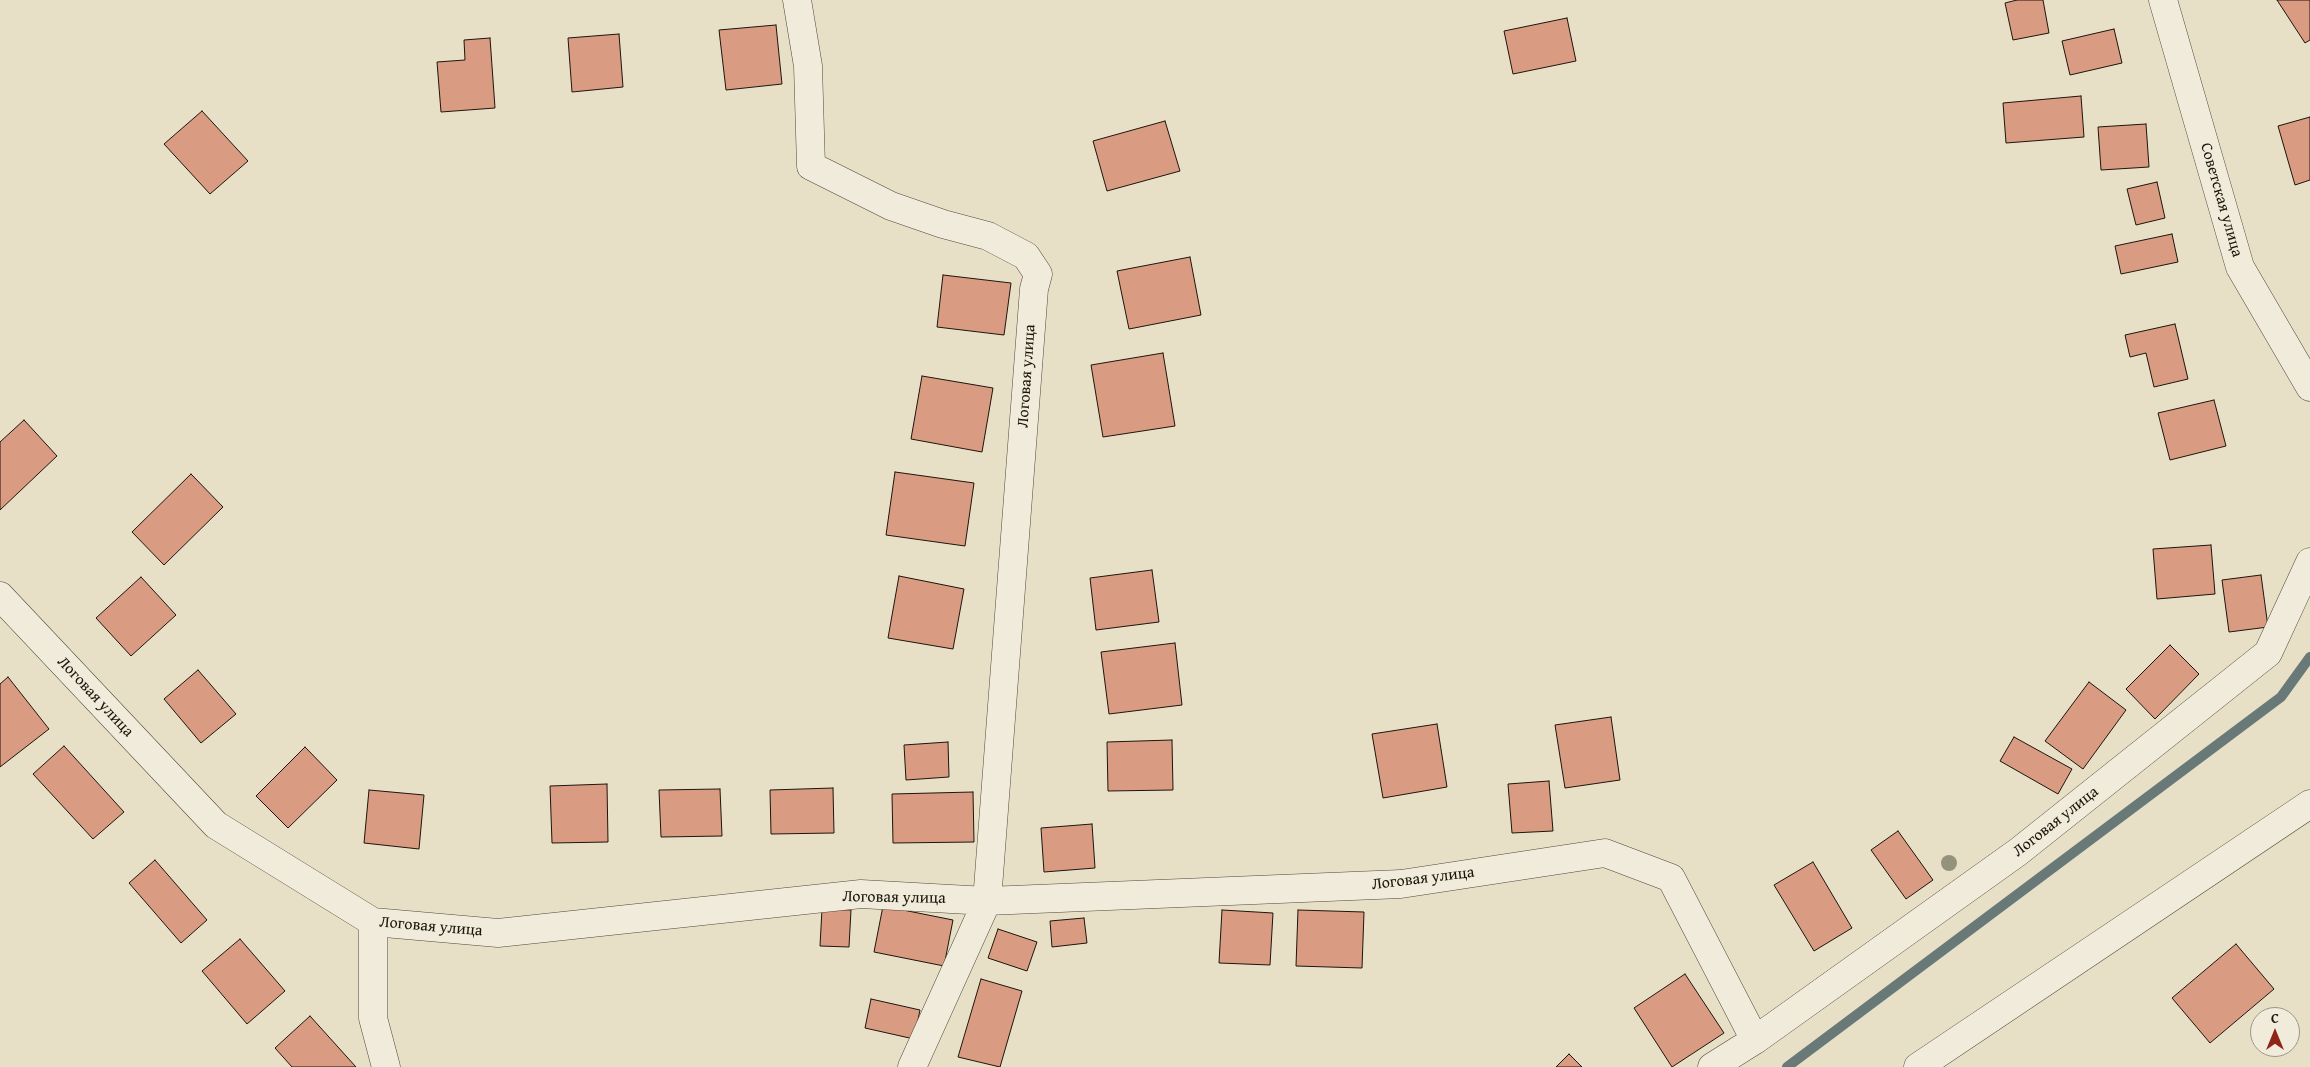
<!DOCTYPE html>
<meta charset="utf-8">
<style>
body{margin:0}
#map{position:relative;width:2310px;height:1067px;overflow:hidden;background:#e8e0c6;font-family:"Gentium Book Plus",serif}
canvas{display:block}
.north{position:absolute;left:2250px;top:1007px;width:50px;height:50px;box-sizing:border-box;background:#f0ebda;border:1px solid #9b9588;border-radius:50%;rotate:0deg;font-size:14px;font-weight:700;line-height:20px;text-align:center;color:#1c150c}
.north::after{content:'';display:block;margin:auto;width:18px;height:22px;background:#8f2418;clip-path:polygon(50% 0,100% 100%,50% 72%,0 100%)}
</style>
<div id="map">
<canvas width="2310" height="1067"></canvas>
<div class="north">С</div>
</div>
<script>
const context = document.querySelector('canvas').getContext('2d');
context.lineJoin = 'round';
const toPath = rows => new Path2D(rows.map(r => 'M' + r).join(''));
function stroke(path, color, width, dash) { context.strokeStyle = color; context.lineWidth = width; context.lineCap = dash ? 'butt' : 'round'; context.setLineDash(dash || []); context.stroke(path); }
function fill(path, color) { context.fillStyle = color; context.fill(path, 'evenodd'); }
function label(font, color, halo, rows, align = 'center') {
  context.font = font + ' "Gentium Book Plus",serif'; context.lineWidth = 4; context.setLineDash([]); context.textBaseline = 'middle'; context.strokeStyle = halo; context.fillStyle = color; for (const [text, x, y, turn = 0] of rows) {
    context.save(); context.translate(x, y); context.rotate((+turn || 0) * Math.PI / 180); context.textAlign = isNaN(turn) ? turn : align; if (halo) context.strokeText(text, 0, 0); context.fillText(text, 0, 0); context.restore();
  }
}
const stream = toPath([
 [1787,1067,2281,697,2310,657]
]);
const building = toPath([
 [2017,0,2043,0,2049,33,2013,40,2005,3,2017,0],
 [2277,0,2310,0,2310,40,2305,43,2277,0],
 [1567,18,1576,61,1513,74,1504,31,1567,18],
 [776,25,782,84,726,90,719,30,776,25],
 [2114,29,2122,63,2070,75,2062,41,2114,29],
 [619,34,623,87,572,92,568,38,619,34],
 [490,38,495,108,441,112,437,62,465,60,464,40,490,38],
 [2081,96,2084,137,2006,143,2003,103,2081,96],
 [202,111,248,161,210,194,164,144,202,111],
 [2310,117,2310,180,2295,185,2278,126,2310,117],
 [1165,121,1180,171,1107,191,1093,141,1165,121],
 [2146,124,2149,167,2101,170,2098,127,2146,124],
 [2157,182,2165,218,2136,225,2127,189,2157,182],
 [2172,234,2178,262,2121,274,2115,246,2172,234],
 [1190,257,1201,315,1129,329,1117,271,1190,257],
 [943,275,1011,283,1004,335,937,327,943,275],
 [2175,324,2188,379,2154,387,2146,353,2130,357,2125,335,2175,324],
 [1163,353,1175,426,1103,437,1091,365,1163,353],
 [922,376,993,388,982,452,911,439,922,376],
 [2214,400,2226,446,2170,460,2158,413,2214,400],
 [24,420,57,456,0,510,0,442,24,420],
 [895,472,974,483,965,546,886,535,895,472],
 [191,474,223,507,164,565,132,532,191,474],
 [2211,545,2215,594,2157,599,2153,549,2211,545],
 [1152,570,1159,622,1096,630,1090,578,1152,570],
 [2261,575,2268,627,2229,632,2222,580,2261,575],
 [899,576,964,589,953,649,888,638,899,576],
 [141,577,176,615,131,656,96,618,141,577],
 [1175,643,1182,705,1109,714,1101,652,1175,643],
 [2170,645,2199,674,2155,719,2126,689,2170,645],
 [198,670,236,714,201,743,164,699,198,670],
 [8,677,49,729,0,767,0,684,8,677],
 [2089,682,2126,710,2083,769,2045,741,2089,682],
 [1611,717,1620,780,1565,788,1555,725,1611,717],
 [1437,724,1447,787,1383,798,1372,734,1437,724],
 [2014,737,2072,769,2058,794,2000,761,2014,737],
 [1172,740,1173,790,1108,791,1107,742,1172,740],
 [948,742,949,777,906,780,904,745,948,742],
 [64,746,124,812,93,839,33,774,64,746],
 [305,747,337,780,288,828,256,796,305,747],
 [1549,781,1553,831,1512,833,1508,784,1549,781],
 [607,784,608,842,552,843,550,786,607,784],
 [833,788,834,833,771,834,770,790,833,788],
 [720,789,722,836,661,837,659,790,720,789],
 [369,790,424,795,419,849,364,843,369,790],
 [973,792,974,842,893,843,892,794,973,792],
 [1092,824,1095,868,1044,872,1041,828,1092,824],
 [1898,831,1933,880,1906,899,1871,850,1898,831],
 [155,860,207,920,181,943,129,883,155,860],
 [1813,862,1852,928,1814,951,1774,885,1813,862],
 [883,906,953,920,944,966,874,952,883,906],
 [822,909,851,910,849,947,820,946,822,909],
 [1222,910,1273,913,1270,965,1219,963,1222,910],
 [1298,910,1364,912,1362,968,1296,966,1298,910],
 [1084,918,1087,943,1052,947,1050,921,1084,918],
 [998,929,1037,942,1027,971,988,958,998,929],
 [240,939,285,991,247,1024,202,971,240,939],
 [2236,944,2274,989,2210,1043,2172,998,2236,944],
 [1685,974,1724,1033,1672,1067,1634,1008,1685,974],
 [981,979,1022,991,1000,1067,958,1057,981,979],
 [871,999,920,1010,914,1039,865,1028,871,999],
 [310,1016,356,1067,292,1067,275,1048,310,1016],
 [1569,1054,1582,1067,1556,1067,1569,1054]
]);
const street = toPath([
 [797,0,808,66,811,166,891,206,943,224,988,236,1026,256,1038,274,1034,289,987,901,912,1067],
 [2163,0,2240,267,2310,387],
 [0,596,216,825,373,922,498,933,861,894,987,901,1401,884,1605,853,1671,878,1755,1040],
 [373,922,373,1018,386,1067],
 [1712,1067,1755,1040,2018,852,2268,653,2310,562],
 [1918,1067,2310,804]
]);
const trees = [
 [1949,863]
];
const streetNames = [
 ["Советская улица",2221,200,74],
 ["Логовая улица",1027,376,-86],
 ["Логовая улица",95,697,47],
 ["Логовая улица",2056,822,-38],
 ["Логовая улица",1423,879,-7],
 ["Логовая улица",894,898,1],
 ["Логовая улица",431,927,5]
];
stroke(stream, '#687977', 10);
fill(building, '#d99b82');
stroke(building, '#1c150c', 1);
stroke(street, '#4f483a', 29);
stroke(street, '#f0ebda', 28);
context.fillStyle = '#94927b';
for (const [x, y] of trees) { context.beginPath(); context.arc(x, y, 8, 0, 2 * Math.PI); context.fill(); }
label('16px', '#1c150c', '#f0ebda', streetNames);
</script>
